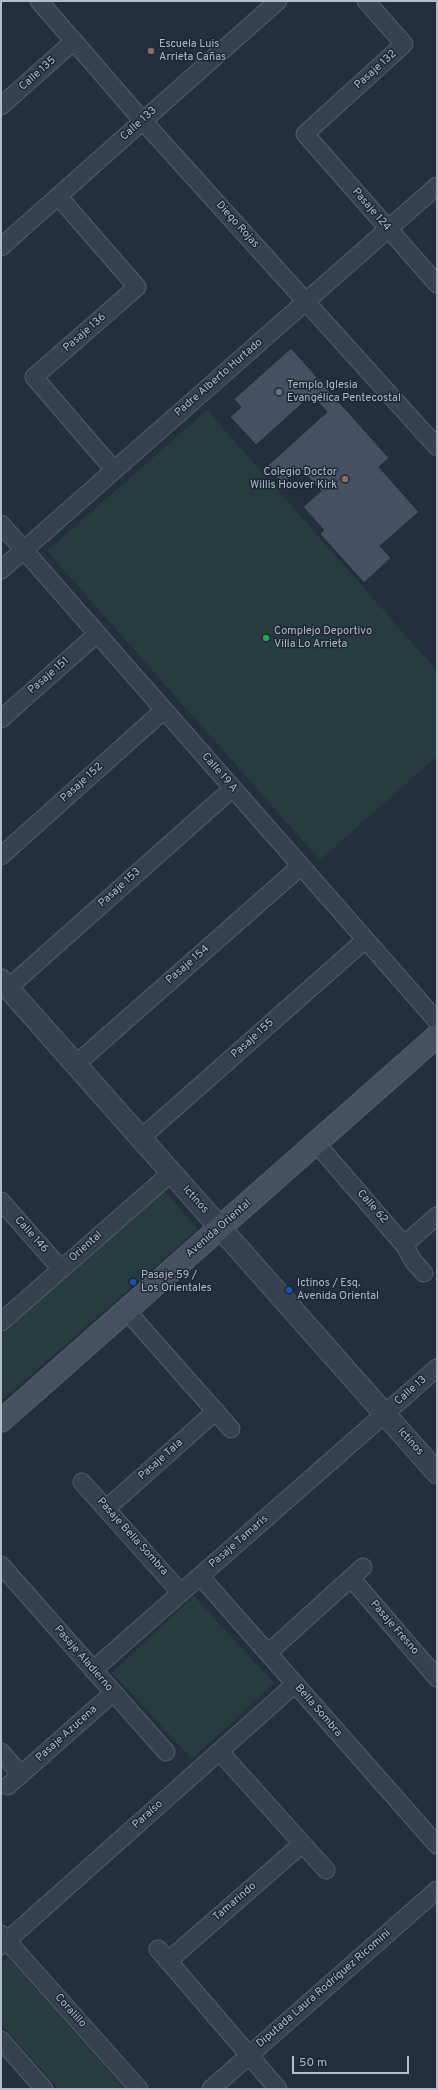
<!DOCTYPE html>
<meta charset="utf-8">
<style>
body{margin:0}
#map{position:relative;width:438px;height:2090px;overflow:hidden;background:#242f3e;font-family:Overpass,sans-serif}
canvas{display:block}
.frame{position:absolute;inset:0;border:2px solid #b4bcc9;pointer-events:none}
.scale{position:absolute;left:292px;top:2056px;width:117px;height:18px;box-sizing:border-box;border:2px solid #b4bcc9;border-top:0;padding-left:5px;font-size:12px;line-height:14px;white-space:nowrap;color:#b4bcc9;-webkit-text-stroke:3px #1d2633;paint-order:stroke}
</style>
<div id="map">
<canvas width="438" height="2090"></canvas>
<div class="frame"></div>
<div class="scale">50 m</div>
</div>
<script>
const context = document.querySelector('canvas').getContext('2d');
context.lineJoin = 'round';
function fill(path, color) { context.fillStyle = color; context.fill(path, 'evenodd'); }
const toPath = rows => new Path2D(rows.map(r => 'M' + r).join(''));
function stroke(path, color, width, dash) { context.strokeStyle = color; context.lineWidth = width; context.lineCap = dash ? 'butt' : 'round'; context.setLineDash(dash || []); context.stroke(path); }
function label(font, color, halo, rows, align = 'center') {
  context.font = font + ' Overpass,sans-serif'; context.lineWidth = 3; context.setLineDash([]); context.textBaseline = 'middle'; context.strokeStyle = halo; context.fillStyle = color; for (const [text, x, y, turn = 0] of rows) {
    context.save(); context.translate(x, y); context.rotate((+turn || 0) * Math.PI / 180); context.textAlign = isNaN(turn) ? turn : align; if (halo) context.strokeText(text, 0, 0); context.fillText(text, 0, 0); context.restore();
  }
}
const green = toPath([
 [207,410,437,671,437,756,320,860,47,551],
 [162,1188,198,1229,1,1401,1,1329],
 [194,1596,274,1683,192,1759,112,1673],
 [8,1957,125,2089,59,2089,1,2024,1,1963]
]);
const building = toPath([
 [291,348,389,458,379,467,419,512,380,546,391,558,364,583,320,534,324,530,303,507,321,491,300,468,283,484,267,466,327,412,312,395,256,445,230,417,241,407,234,399,291,348]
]);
const minor = toPath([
 [39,1,143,121,437,447],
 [366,1,404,44,305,134,437,284],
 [1,106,74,41],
 [58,196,137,287,34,377,114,470],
 [1,247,278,1],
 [1,524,437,1021],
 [1,570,437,186],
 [1,719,97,634],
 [1,856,164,710],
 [8,988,233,788],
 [76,1064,301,866],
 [141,1138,365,940],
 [316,1143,404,1245,414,1262,424,1273],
 [1,1201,61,1269],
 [404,1245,437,1216],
 [126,1310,231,1429],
 [1,1322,171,1173],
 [82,1482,181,1593],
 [106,1509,216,1411],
 [1,1565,166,1752],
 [200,1576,437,1845],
 [351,1578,437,1678],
 [268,1653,363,1567],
 [93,1670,437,1368],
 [1,1752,21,1775],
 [220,1752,326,1870],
 [8,1786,113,1693],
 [1,1934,139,2089],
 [1,1946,295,1684],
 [158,1949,278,2089],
 [168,1961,302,1844],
 [1,2040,44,2089],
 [211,2089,437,1890]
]);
const tertiary = toPath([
 [1,980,437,1473]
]);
const secondary = toPath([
 [1,1421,437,1036]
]);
const markers = [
 [151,51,4,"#8d6e63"],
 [279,392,4,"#6b7280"],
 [345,479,4,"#8d6e63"],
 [266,638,4,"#2e9e5b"],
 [133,1282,4,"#1a4fb4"],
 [289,1290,4,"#1a4fb4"]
];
const poiNames = [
 ["Escuela Luis",159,45],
 ["Arrieta Cañas",159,58],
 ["Templo Iglesia",287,386],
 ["Evangélica Pentecostal",287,399],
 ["Colegio Doctor",337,473,"right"],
 ["Willis Hoover Kirk",337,486,"right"],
 ["Complejo Deportivo",274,632],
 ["Villa Lo Arrieta",274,645],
 ["Pasaje 59 /",141,1276],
 ["Los Orientales",141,1289],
 ["Ictinos / Esq.",297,1284],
 ["Avenida Oriental",297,1297]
];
const streetNames = [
 ["Pasaje 132",376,70,-42],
 ["Calle 135",38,74,-42],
 ["Calle 133",139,124,-42],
 ["Pasaje 124",371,210,49],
 ["Diego Rojas",237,225,48],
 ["Pasaje 136",85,333,-41],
 ["Padre Alberto Hurtado",219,378,-41],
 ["Pasaje 151",49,676,-41],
 ["Calle 19 A",219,773,49],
 ["Pasaje 152",82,783,-42],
 ["Pasaje 153",120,888,-42],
 ["Pasaje 154",188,965,-41],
 ["Pasaje 155",253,1039,-42],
 ["Ictinos",195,1200,48],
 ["Calle 62",372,1207,49],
 ["Avenida Oriental",219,1229,-41],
 ["Calle 146",31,1235,48],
 ["Oriental",86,1247,-41],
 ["Calle 13",411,1391,-41],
 ["Ictinos",410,1442,48],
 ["Pasaje Tala",161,1460,-42],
 ["Pasaje Bella Sombra",132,1537,48],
 ["Pasaje Tamaris",239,1542,-41],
 ["Pasaje Fresno",394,1628,49],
 ["Pasaje Aladierno",83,1659,49],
 ["Bella Sombra",318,1711,49],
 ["Pasaje Azucena",67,1734,-42],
 ["Paraíso",148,1815,-42],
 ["Tamarindo",235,1902,-41],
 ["Diputada Laura Rodríguez Ricomini",324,1989,-41],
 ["Coralillo",70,2011,48]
];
fill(green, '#263c3f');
fill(building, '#455162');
stroke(building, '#1f2835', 1);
stroke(minor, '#565f6c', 19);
stroke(tertiary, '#565f6c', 23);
stroke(secondary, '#565f6c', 24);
stroke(minor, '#38414e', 17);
stroke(tertiary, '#38414e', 21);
stroke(secondary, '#465061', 22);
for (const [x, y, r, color] of markers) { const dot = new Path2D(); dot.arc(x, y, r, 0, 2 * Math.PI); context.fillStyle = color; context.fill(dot); stroke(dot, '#1d2633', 1.5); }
label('11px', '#b4bcc9', '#1d2633', poiNames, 'left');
label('11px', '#b4bcc9', '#1d2633', streetNames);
</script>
